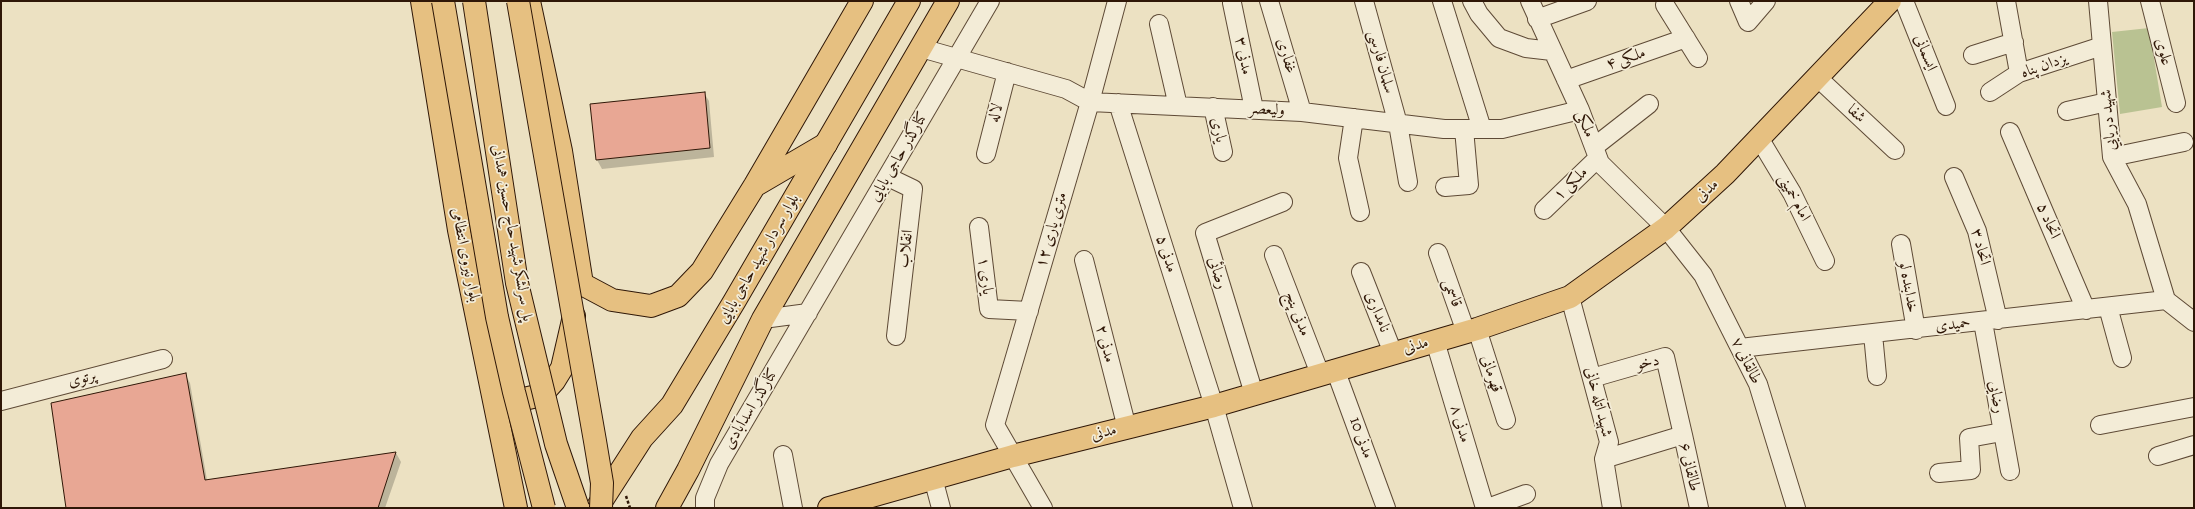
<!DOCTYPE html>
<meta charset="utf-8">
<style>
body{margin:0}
#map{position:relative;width:2195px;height:509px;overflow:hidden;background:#ece1c2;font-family:Alegreya,serif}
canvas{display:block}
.frame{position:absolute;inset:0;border:2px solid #2f1707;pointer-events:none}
</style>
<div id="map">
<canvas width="2195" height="509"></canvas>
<div class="frame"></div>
</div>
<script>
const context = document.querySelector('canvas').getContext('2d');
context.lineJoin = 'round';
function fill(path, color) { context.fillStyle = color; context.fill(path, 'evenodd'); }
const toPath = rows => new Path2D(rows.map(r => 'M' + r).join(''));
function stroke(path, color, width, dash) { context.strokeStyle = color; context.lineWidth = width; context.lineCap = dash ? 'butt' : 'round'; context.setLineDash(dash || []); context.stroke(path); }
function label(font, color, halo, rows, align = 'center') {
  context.font = font + ' Alegreya,Amiri,serif'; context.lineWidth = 3.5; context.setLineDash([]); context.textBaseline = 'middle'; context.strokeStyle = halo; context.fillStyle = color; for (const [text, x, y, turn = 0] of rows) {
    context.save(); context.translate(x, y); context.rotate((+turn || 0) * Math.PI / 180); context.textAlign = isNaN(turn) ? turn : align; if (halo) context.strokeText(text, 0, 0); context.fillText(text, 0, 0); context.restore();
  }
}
const green = toPath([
 [2149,28,2162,107,2120,114,2112,32]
]);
const shadow = toPath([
 [704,93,709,101,714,157,602,169,597,160,592,105],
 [185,374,190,383,207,480,396,453,401,462,385,508,67,508]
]);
const building = toPath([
 [705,92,710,148,596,160,590,104,705,92],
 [186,373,205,480,396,452,378,508,66,508,51,403,186,373]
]);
const path = toPath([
 [626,496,630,508]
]);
const minor = toPath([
 [1269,1,1302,112],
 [1364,1,1398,124,1408,182],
 [1442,1,1482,129],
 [1472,1,1479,14,1499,38,1526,48,1552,51],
 [1530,1,1580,110,1600,163,1666,228,1703,275,1758,384,1796,508],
 [1739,1,1748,22,1766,1],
 [1904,1,1946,106],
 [2006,1,2019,73],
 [2098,1,2112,157,2137,204,2166,300],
 [2150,1,2176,103],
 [1232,3,1254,109],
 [1665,5,1698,58],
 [1537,19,1587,1],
 [1159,24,1178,106],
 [921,48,1066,89,1090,102,1302,112,1444,129,1502,129,1580,110],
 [1973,55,2014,42],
 [1817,77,1895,150],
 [1566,80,1686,38],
 [1990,92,2019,73,2102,46],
 [1118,103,1214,406,1243,508],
 [1213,107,1223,152],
 [2067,111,2107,102],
 [1354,118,1348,158,1360,212],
 [2010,132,2086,310],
 [1759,138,1792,193,1825,261],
 [1594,147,1649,104],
 [986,154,1007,72],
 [2112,157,2184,142],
 [888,177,913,189,896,336],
 [1954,177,1977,231,1998,320],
 [1445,187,1469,185,1464,129],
 [1544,210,1598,158],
 [979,227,989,309,1029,311],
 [1901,244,1916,330],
 [1438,253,1466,332],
 [1274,255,1320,374],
 [1084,260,1127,428],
 [1361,272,1393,353],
 [1570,297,1609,442,1604,459,1612,508],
 [2166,300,2194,322],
 [2108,307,2122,358],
 [763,319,808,313],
 [1983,322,2010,471],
 [1477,329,1506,420],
 [1873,334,1877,376],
 [1435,341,1485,508],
 [1740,348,2166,300],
 [1335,369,1386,508],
 [1592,378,1665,357,1683,435],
 [1254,394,1205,233,1283,202],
 [1,401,163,359],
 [2100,425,2194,407],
 [783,455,793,508],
 [2158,456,2194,445],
 [1604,459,1683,435,1699,508],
 [1939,473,1971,470,1969,438,2002,432],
 [933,478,941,508],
 [705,508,705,498,719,464,990,1],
 [1043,508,995,425,1090,102,1117,1],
 [1488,508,1526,494]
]);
const major = toPath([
 [422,1,459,230,516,508],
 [529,1,561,151,582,284,612,300,651,306,678,296,702,271,755,185,862,1],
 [756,185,826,144],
 [499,394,513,400,524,399,537,396,545,391,554,381,562,368,574,316],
 [829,508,1013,456,1214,406,1477,329,1570,297,1666,228,1725,174,1890,1]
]);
const highway = toPath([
 [597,508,642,438,672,405,734,302,909,1],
 [667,508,688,470,763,319,948,1]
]);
const majorBridge = toPath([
 [443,1,497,317,514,392,544,508],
 [474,1,517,283,556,444,578,508],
 [518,1,595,441,602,483,601,508]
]);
const streetNames = [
 ["علوی",2163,52,76],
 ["ایسمانی",1925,53,68],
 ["مدنی ۳",1243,56,79],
 ["غفاری",1286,56,74],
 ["ملکی ۴",1626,59,-19],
 ["سلمان فارسی",1381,62,75],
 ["یزدان پناه",2044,66,-19],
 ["ولیعصر",1267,110,3],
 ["لاله",996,113,-75],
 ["شفا",1856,114,43],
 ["شهيد دريايي",2109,120,-95],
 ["ملکی",1585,124,69],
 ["یاری",1218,130,78],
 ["کنارگذر حاجی بابایی",899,157,-60],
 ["ملکی ۱",1571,184,-44],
 ["مدنی",1707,191,-43],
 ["امام خمینی",1794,198,62],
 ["اتحاد ۵",2048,221,67],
 ["۱۲ متری یاری",1052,230,-74],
 ["پل سرلشکر شهید حاج حسین همدانی",512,233,80],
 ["اتحاد ۳",1980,247,75],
 ["انقلاب",906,249,-83],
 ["مدنی ۵",1166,254,72],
 ["بلوار نیروی انتظامی",465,255,79],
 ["بلوار سردار شهید حاجی بابایی",759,259,-60],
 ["رضائی",1217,273,73],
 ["یاری ۱",985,276,83],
 ["خدابنده لو",1908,287,80],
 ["قاسمی",1452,293,71],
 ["نامداری",1377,312,68],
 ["مدنی پنج",1297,314,69],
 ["حمیدی",1953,325,-6],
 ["مدنی ۲",1105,344,76],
 ["مدنی",1416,346,-16],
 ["طالقانی ۷",1746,361,64],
 ["دخو",1648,363,-12],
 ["قهرمانی",1491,374,72],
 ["پرتوی",82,379,-14],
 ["رضایی",1996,397,80],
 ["شهید آتله خانی",1598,402,76],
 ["کنارگذر اسدآبادی",751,409,-59],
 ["مدنی ۸",1460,424,74],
 ["مدنی",1104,433,-14],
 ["مدنی 10",1361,438,70],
 ["طالقانی ۶",1689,467,77]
];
fill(green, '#b9c292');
fill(shadow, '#0003');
fill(building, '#e8a794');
stroke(building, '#2f1707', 1);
stroke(minor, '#5e4a36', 20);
stroke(major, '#2f1707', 24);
stroke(highway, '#2f1707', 24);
stroke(path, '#2f1707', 2.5, [3, 2]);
stroke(minor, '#f3ecd7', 18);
stroke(major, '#e6c081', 22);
stroke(highway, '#e6c081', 22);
stroke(majorBridge, '#2f1707', 24, []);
stroke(majorBridge, '#e6c081', 22);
label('16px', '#2f1707', '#f3ecd7', streetNames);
</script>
